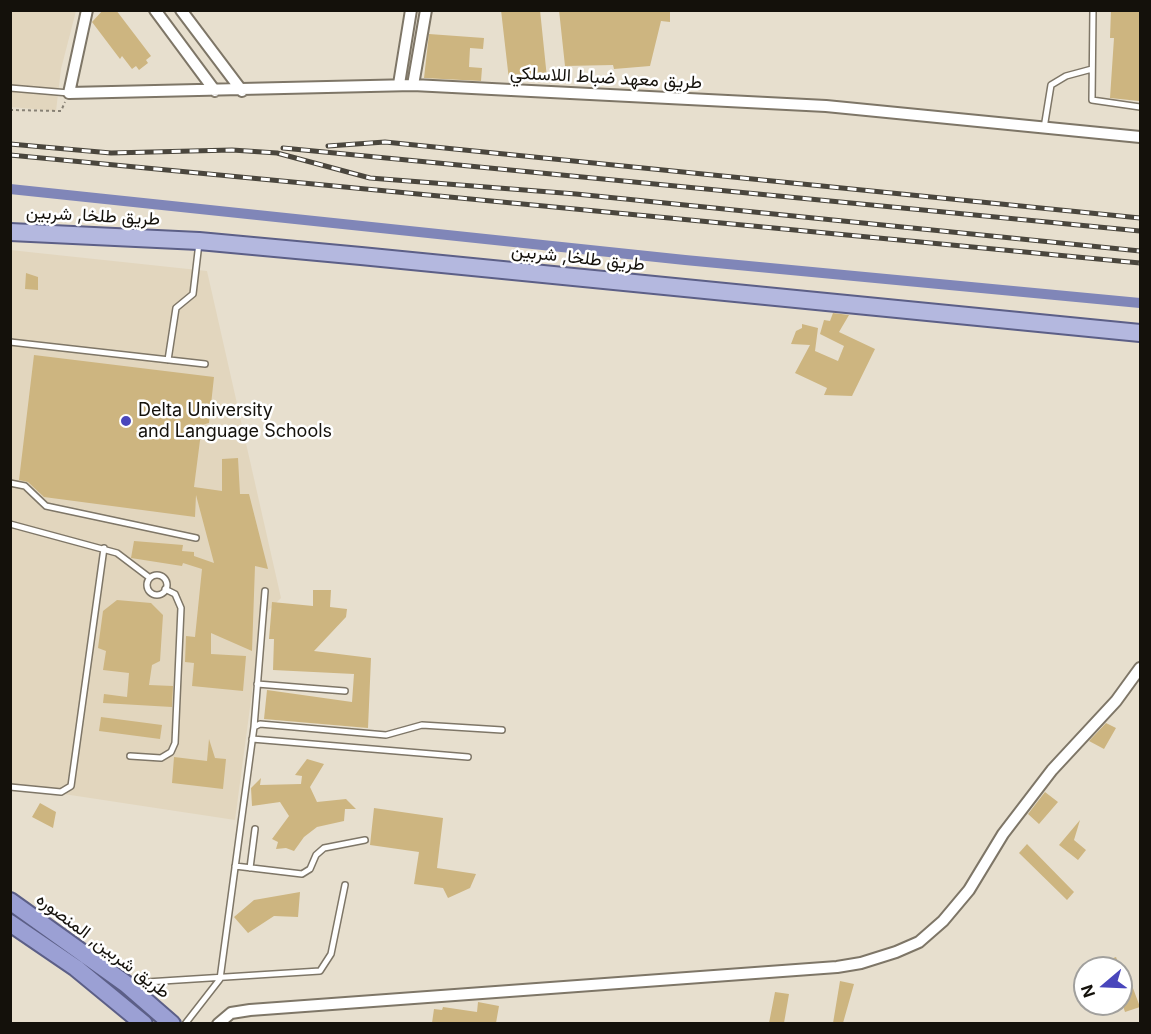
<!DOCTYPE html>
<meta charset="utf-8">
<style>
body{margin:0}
#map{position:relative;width:1151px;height:1034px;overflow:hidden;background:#e7dfce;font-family:Inter,sans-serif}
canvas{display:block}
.frame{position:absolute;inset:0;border:12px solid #14110b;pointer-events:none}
.north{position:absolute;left:1073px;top:956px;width:60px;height:60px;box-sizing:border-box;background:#fff;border:2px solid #a1a09d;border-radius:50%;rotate:251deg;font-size:16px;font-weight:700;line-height:24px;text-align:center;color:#14110b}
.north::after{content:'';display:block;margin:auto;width:21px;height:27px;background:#4946bc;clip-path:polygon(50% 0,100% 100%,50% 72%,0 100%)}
</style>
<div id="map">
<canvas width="1151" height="1034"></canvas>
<div class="frame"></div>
<div class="north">N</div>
</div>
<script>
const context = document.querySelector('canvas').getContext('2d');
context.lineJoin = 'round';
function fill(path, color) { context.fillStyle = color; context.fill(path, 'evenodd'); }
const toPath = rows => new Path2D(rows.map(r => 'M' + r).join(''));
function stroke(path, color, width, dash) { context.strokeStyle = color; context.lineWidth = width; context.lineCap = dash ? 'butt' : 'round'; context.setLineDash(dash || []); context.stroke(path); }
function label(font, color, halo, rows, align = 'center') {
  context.font = font + ' Inter,Vazirmatn,sans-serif'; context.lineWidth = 5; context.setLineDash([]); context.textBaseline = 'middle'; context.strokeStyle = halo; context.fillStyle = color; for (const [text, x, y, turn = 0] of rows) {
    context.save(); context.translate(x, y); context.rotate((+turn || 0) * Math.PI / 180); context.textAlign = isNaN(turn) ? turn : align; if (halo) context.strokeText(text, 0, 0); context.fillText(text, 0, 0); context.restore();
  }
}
const built = toPath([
 [10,11,76,11,61,69,56,111,11,107],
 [10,250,207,271,281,598,262,617,235,820,11,786]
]);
const canal = toPath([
 [10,189,685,260,1140,303]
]);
const building = toPath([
 [103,10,116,10,151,56,146,60,148,63,139,70,136,66,132,69,122,56,120,59,92,22],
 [501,10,540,10,547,78,509,80],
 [559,10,670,10,670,22,661,21,650,66,614,69,613,65,565,66],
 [1111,10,1140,10,1139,101,1110,98,1114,38,1110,38],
 [429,34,484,38,483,49,470,48,469,67,482,68,481,81,424,78],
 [26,273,38,277,38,290,25,289],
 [833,313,849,315,839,332,875,349,852,396,824,395,827,388,795,373,810,345,791,344,796,331,802,328,802,324,818,328,815,351,838,361,844,346,820,334,824,320,830,321],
 [34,355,214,377,209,423,202,425,194,487,222,491,222,459,238,458,240,494,249,494,268,569,255,566,252,651,211,633,211,654,246,656,243,691,192,686,194,663,185,662,186,636,195,637,202,569,183,563,182,566,131,558,134,541,183,545,182,551,194,552,194,556,214,563,196,495,195,517,44,497,28,482,19,480],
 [313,590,331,590,330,607,347,609,346,617,314,651,371,658,368,728,264,719,267,690,352,702,354,674,273,670,274,639,269,639,272,602,313,606],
 [117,600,151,603,163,615,160,661,152,665,149,685,173,686,172,707,103,703,104,694,127,697,129,673,103,670,106,651,98,648,103,611],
 [101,717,162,725,160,739,99,731],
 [1106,723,1116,728,1104,749,1089,741],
 [209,739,215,758,226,759,223,789,172,783,174,757,207,761],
 [307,759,324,764,310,787,317,802,346,799,356,809,345,809,344,821,317,827,304,837,294,851,286,848,276,849,278,842,272,839,289,816,280,802,252,806,251,788,261,778,260,785,301,784,302,776,295,775],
 [1045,792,1058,802,1039,824,1028,814],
 [40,803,56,812,53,828,32,817],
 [374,808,443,818,437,868,476,874,470,888,448,898,443,888,414,884,419,852,370,845],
 [1080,820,1074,840,1086,850,1078,860,1059,845],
 [1027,844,1074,892,1067,900,1019,853],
 [300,892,298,917,274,916,248,933,234,917,254,900],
 [1116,957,1120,968,1089,968,1088,967],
 [1130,980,1140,1007,1125,1012,1121,1000,1121,983],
 [840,981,854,984,843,1023,833,1023],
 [775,992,789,994,784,1023,769,1023],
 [478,1002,499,1006,496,1023,432,1023,434,1009,442,1010,443,1007,477,1012]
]);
const path = toPath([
 [10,110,61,111,65,102]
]);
const service = toPath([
 [1093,10,1092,100,1140,107],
 [10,88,69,93],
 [1044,128,1051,85,1066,76,1092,69],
 [10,342,205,364],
 [168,360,176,308,193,294,199,243],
 [10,483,25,486,46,506,196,538],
 [10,524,117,553,150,578],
 '147 585a10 10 0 1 1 20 0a10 10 0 1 1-20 0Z',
 [257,684,345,691],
 [254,727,265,591],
 [252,739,468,757],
 [130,756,161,758,171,752,175,743,181,608,175,594,165,589],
 [10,787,61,792,71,786,104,548],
 [235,866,302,874,310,869,316,855,324,848,365,840],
 [250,868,255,829],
 [131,983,320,971,331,954,345,885],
 [185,1024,220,979,254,727,260,724,386,735,422,725,502,730]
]);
const minor = toPath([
 [87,10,69,93,413,85,826,106,1140,137],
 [155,10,215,91],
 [181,10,242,91],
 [399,84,411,10],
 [413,85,426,10],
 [218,1024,231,1013,250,1010,837,967,861,963,896,952,919,942,943,921,969,890,1003,834,1052,770,1116,701,1140,668]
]);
const primary = toPath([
 [10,232,199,241,361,256,1140,333]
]);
const trunk = toPath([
 [10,901,126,984,172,1024],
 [10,923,76,968,144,1024]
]);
const rail = toPath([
 [10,144,111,153,232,150,277,153,370,178,576,194,1140,251],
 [328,146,385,142,1140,218],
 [283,148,1140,231],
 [10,155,1140,263]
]);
const markers = [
 [126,421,6,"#4946bc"]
];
const streetNames = [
 ["طريق معهد ضباط اللاسلكي",606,78,3],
 ["طريق طلخا, شربين",93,216,3],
 ["طريق طلخا, شربين",578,258,6],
 ["طريق شربين, المنصوره",103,946,37]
];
const poiNames = [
 ["Delta University",138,411],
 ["and Language Schools",138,432]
];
fill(built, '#e2d6be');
stroke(canal, '#8086b8', 10);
fill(building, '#cdb580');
stroke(service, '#7e7667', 8);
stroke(minor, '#7e7667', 14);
stroke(primary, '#5c5f87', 20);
stroke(trunk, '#5c5f87', 20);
stroke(path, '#878175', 2, [3, 3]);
stroke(service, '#fff', 5);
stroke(minor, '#fff', 10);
stroke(primary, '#b4b8df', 16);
stroke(trunk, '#9ba0d4', 16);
stroke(rail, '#4a463d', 5);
stroke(rail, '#fff', 3, [9]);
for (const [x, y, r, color] of markers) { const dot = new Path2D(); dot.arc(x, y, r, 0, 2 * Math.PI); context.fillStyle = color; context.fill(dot); stroke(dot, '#fff', 2); }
label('18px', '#14110b', '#fff', streetNames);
label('18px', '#14110b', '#fff', poiNames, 'left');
</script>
